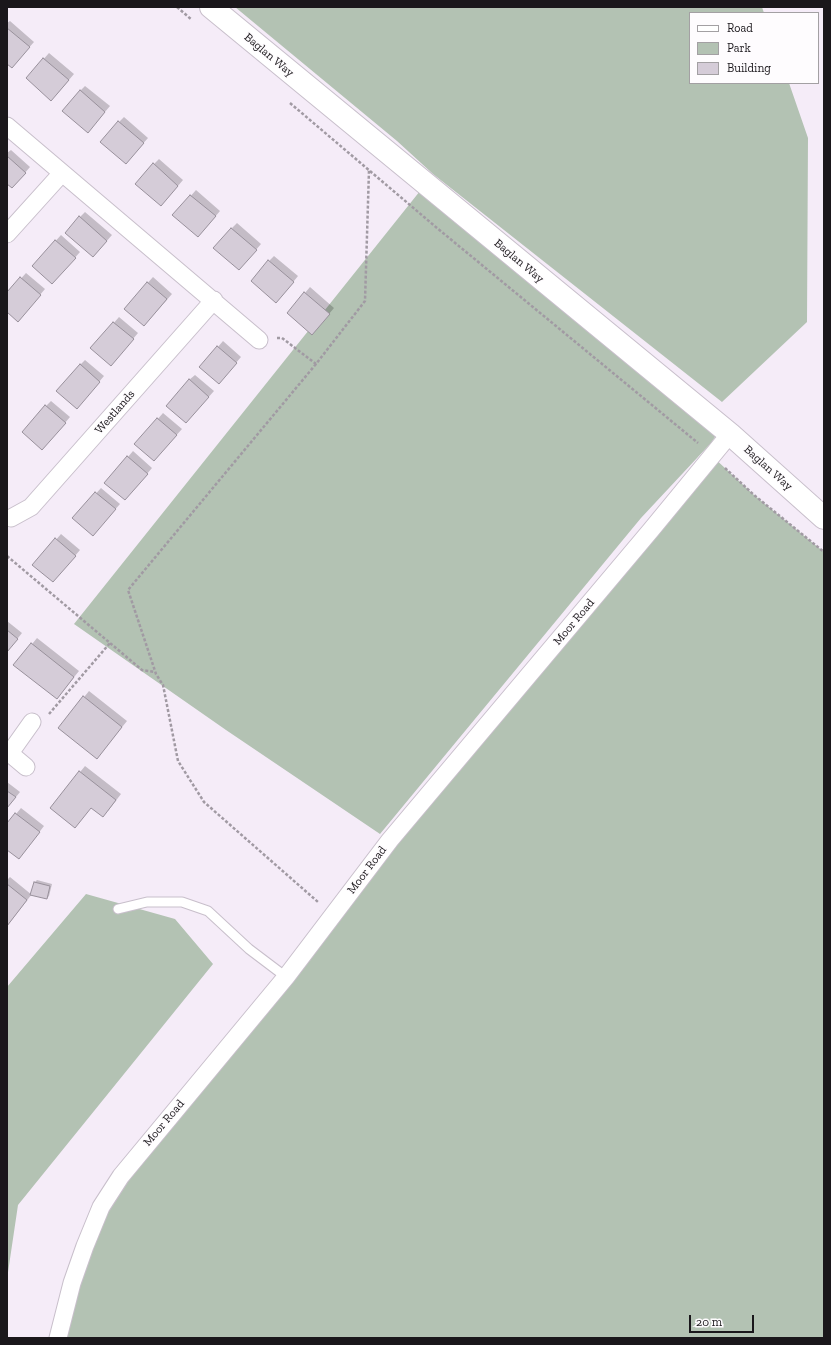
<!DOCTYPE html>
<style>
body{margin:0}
#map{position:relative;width:831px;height:1345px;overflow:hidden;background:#f5ecf8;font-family:"Zilla Slab",serif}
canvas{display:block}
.frame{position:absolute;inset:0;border:8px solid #1a171b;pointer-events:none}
.legend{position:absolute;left:689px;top:12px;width:130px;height:72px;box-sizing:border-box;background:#fefcfe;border:1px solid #a3a0a3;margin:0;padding:5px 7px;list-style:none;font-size:12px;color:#1a171b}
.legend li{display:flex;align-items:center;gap:8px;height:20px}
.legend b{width:20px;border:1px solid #a3a0a3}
.scale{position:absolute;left:689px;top:1315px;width:65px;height:18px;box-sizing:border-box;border:2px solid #1a171b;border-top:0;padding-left:5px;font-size:12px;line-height:14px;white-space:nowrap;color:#1a171b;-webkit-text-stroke:3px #fefcfe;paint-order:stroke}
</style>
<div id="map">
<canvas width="831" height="1345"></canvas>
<div class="frame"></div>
<ul class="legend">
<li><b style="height:5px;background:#fff"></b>Road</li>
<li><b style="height:11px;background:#b3c2b3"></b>Park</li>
<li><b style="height:11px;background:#d5ccd8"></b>Building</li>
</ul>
<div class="scale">20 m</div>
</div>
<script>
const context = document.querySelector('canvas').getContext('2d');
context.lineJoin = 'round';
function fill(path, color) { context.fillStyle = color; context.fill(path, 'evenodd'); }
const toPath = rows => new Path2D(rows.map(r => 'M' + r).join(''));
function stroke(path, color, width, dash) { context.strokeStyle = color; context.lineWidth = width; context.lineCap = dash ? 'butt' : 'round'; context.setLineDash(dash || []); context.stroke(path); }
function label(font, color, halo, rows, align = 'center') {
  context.font = font + ' "Zilla Slab",serif'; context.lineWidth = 3; context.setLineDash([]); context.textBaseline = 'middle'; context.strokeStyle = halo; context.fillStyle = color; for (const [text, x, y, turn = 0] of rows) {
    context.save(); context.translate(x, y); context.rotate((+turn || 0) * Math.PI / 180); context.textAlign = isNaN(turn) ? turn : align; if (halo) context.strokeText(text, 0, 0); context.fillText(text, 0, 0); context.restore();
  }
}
const green = toPath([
 [235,7,762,7,764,13,690,13,690,83,789,83,808,138,807,322,722,402,433,174,397,141],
 [420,191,717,434,711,443,641,518,380,834,226,730,74,624],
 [712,456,754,495,824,552,824,1338,58,1338,101,1207],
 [86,894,175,919,213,964,18,1205,7,1279,7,987]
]);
const shadow = toPath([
 [10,21,34,42,17,61,7,63,7,23],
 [49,53,74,74,57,94,27,78],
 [85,86,110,106,93,126,80,91],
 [124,117,148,138,131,157,119,122],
 [11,150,30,167,17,182,7,182,7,153],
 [159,159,183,180,166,200,154,164],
 [196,190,220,211,203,231,174,215],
 [85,212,112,235,98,251,80,217],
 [237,223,261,244,244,264,232,228],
 [61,235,80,252,58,277,33,266],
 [274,256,298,276,281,297,269,261],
 [26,273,45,289,23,315,7,311,7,294],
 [153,277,172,294,149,320,125,308],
 [310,287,334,308,317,328,288,313],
 [119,317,138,333,116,359,92,348],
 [223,341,241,357,224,377,201,367],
 [85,360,104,376,82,402,80,365],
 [195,375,214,391,191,417,189,380],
 [51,401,70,417,48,443,46,406],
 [163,413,182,429,154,460,136,444],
 [133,451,152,468,130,494,106,483],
 [101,488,120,504,98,529,74,518],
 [61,534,80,550,58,576,34,565],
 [7,621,22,633,7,652],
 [37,638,79,671,62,692,15,665],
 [89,691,127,721,97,758,59,728],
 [85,766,121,794,108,811,91,807,51,808],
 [7,782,20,792,7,808],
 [21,808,44,826,24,852,7,848,7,825],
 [10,877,32,895,35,882,37,880,52,884,49,896,47,898,32,894,7,926,7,880]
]);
const building = toPath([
 [7,28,30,47,12,68,7,64,7,28],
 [43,58,69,80,51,101,26,78,43,58],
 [80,90,105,112,88,133,62,111,80,90],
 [118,121,144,143,126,164,100,142,118,121],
 [7,156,26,173,12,188,7,184,7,156],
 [153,163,178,186,161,206,135,184,153,163],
 [190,195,216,216,198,237,172,215,190,195],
 [79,216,107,241,93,257,65,233,79,216],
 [231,228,257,250,239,270,213,248,231,228],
 [55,240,76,258,52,284,32,266,55,240],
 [268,260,294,282,276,303,251,281,268,260],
 [20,277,41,295,18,322,7,312,7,292,20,277],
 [147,282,167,299,144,326,124,309,147,282],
 [304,292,330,314,312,335,287,313,304,292],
 [113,322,134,339,111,366,90,348,113,322],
 [217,346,237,363,219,384,199,367,217,346],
 [80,364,100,382,77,409,56,391,80,364],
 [189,379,209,397,186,423,166,406,189,379],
 [45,405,66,423,42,450,22,432,45,405],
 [157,418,177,435,154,461,134,444,157,418],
 [127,456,148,474,125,500,104,483,127,456],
 [95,492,116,509,93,536,72,518,95,492],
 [55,538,76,556,53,582,32,565,55,538],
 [7,630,18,639,7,652,7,630],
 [31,643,74,677,57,699,13,665,31,643],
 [83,696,122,727,97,759,58,728,83,696],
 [79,771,116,800,103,817,91,808,75,828,50,808,79,771],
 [7,791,16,797,7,808,7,791],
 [15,813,40,832,19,859,7,850,7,823,15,813],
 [34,882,50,886,47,899,30,895,34,882],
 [7,884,27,900,7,926,7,884]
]);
const path = toPath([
 [177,7,192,20],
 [290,103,437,228,698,443],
 [277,338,282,338,316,364,365,301,369,170],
 [316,364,128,590,156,674,163,685,178,761,204,802,318,902],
 [725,468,754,495,824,552],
 [7,556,142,670,155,672],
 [49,714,110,643]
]);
const lane = toPath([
 [118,909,147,902,182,902,208,911,249,949,286,977]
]);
const street = toPath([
 [7,126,259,340],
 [7,234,62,173],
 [11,518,31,507,214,300],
 [7,751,26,767],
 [10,753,32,722],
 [58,1338,72,1283,85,1246,101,1207,121,1176,286,977,390,840,651,530,730,434]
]);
const secondary = toPath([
 [211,7,730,434,824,518]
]);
const streetNames = [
 ["Baglan Way",269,55,40],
 ["Baglan Way",519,261,40],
 ["Westlands",115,412,-49],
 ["Baglan Way",768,468,42],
 ["Moor Road",574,622,-50],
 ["Moor Road",367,870,-53],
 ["Moor Road",164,1123,-50]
];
fill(green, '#b3c2b3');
fill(shadow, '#0003');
fill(building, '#d5ccd8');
stroke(building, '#98909b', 1);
stroke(lane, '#c8bfcb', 11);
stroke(street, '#c8bfcb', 19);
stroke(secondary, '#c8bfcb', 24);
stroke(path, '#a19aa3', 2.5, [3, 2]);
stroke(lane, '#fff', 9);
stroke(street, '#fff', 17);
stroke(secondary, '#fff', 22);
label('12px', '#1a171b', '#fefcfe', streetNames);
</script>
